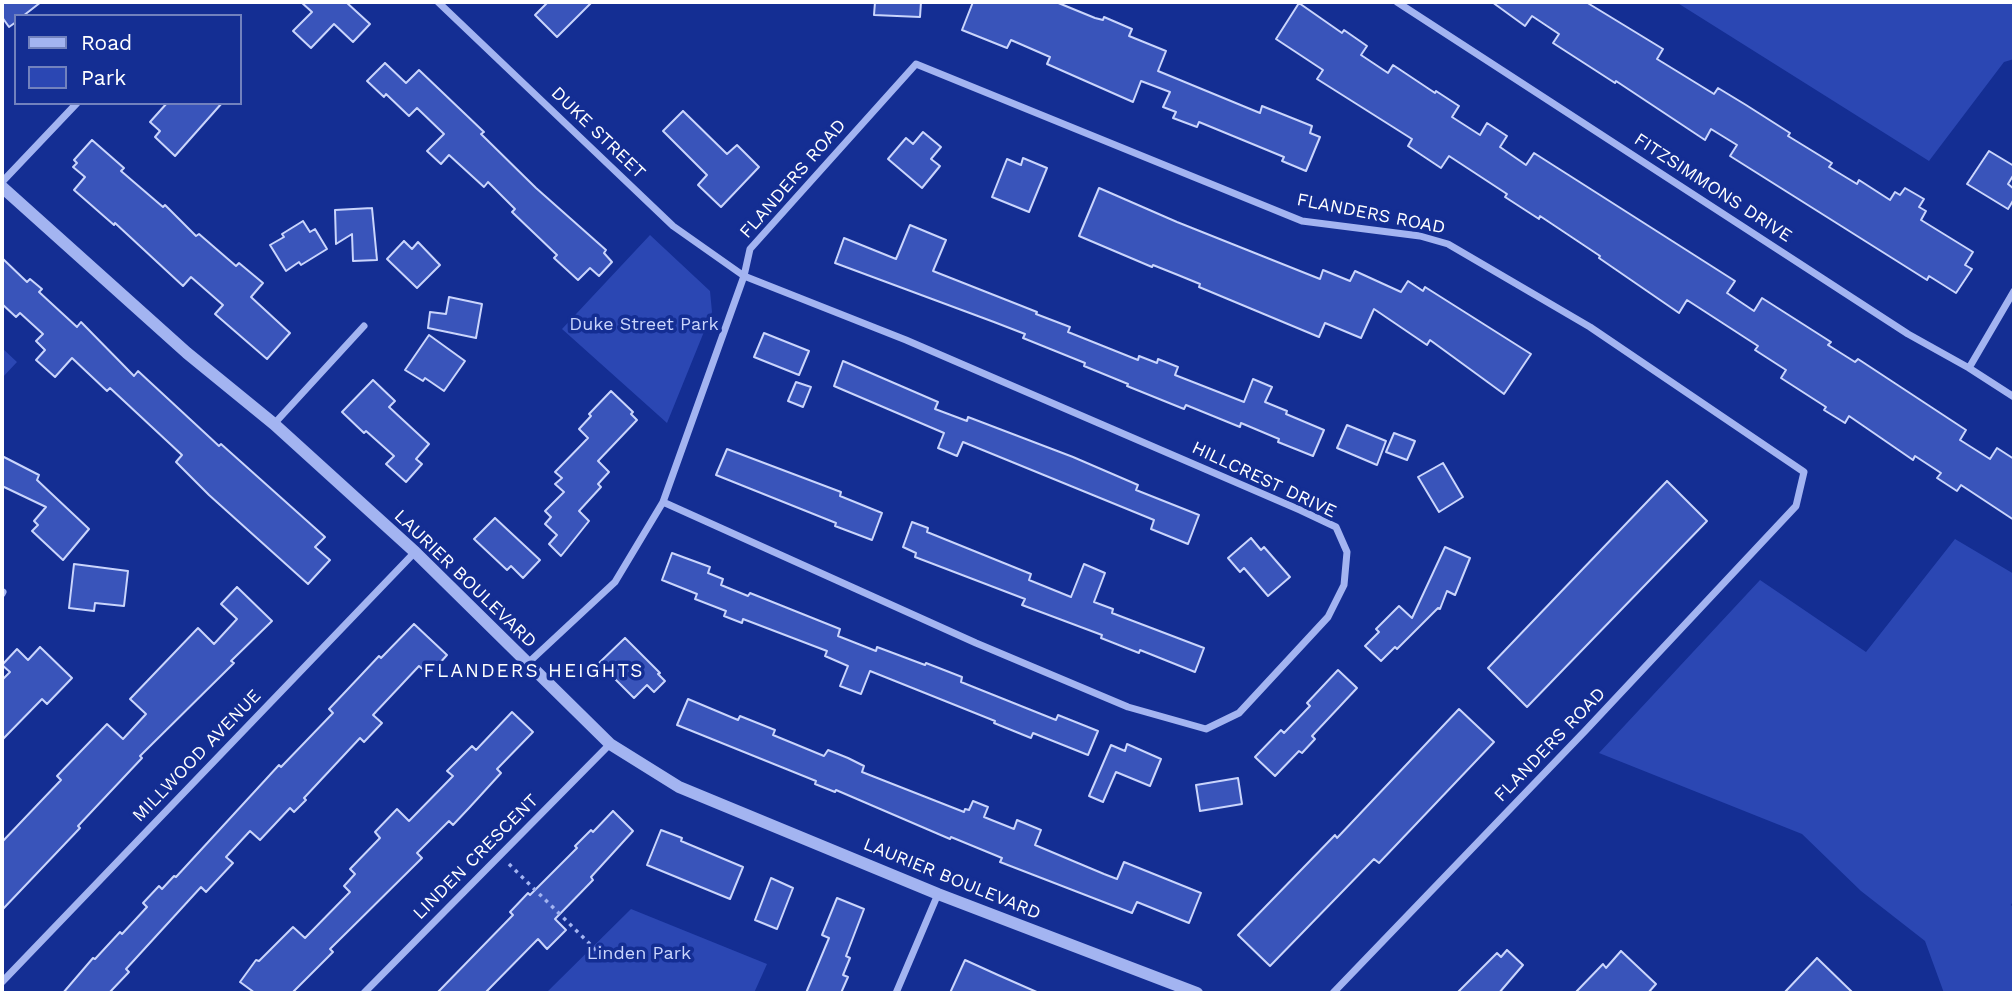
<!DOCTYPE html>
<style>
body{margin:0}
#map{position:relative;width:2016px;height:995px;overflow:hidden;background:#142e93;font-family:"Work Sans",sans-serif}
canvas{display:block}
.frame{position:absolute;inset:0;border:4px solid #fff;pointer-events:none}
.legend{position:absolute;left:14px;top:14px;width:228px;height:91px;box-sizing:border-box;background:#142e93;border:2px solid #7282be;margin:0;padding:9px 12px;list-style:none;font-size:21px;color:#fff}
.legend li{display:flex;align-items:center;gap:14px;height:35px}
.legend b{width:35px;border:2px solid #7282be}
</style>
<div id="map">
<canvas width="2016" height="995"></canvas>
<div class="frame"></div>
<ul class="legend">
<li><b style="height:9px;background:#a3b4f1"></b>Road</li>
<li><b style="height:19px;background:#2b47b3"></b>Park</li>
</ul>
</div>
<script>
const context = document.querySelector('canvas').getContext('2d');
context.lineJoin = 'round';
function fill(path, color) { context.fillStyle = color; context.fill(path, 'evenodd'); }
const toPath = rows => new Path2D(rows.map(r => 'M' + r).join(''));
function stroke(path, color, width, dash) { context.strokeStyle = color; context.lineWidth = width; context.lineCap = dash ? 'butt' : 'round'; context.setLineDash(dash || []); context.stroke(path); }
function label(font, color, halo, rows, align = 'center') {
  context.font = font + ' "Work Sans",sans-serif'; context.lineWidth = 7; context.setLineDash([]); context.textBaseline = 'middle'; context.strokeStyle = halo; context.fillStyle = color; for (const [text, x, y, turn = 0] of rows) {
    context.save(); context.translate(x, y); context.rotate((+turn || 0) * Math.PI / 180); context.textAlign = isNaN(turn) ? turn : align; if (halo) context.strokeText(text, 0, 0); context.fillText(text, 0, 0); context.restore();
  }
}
const green = toPath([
 [1676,2,2014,2,2014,59,2004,62,1929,161],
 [650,235,710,291,712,312,667,423,562,329],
 [2,348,17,362,2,378],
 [1955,539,2014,574,2014,899,2011,905,2014,908,2014,993,1944,993,1925,941,1861,891,1802,834,1599,753,1760,580,1866,652],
 [631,909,767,964,754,993,546,993]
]);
const building = toPath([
 [2,2,41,2,23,16,16,16,16,22,9,27,2,17,2,2],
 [301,2,346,2,370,24,353,42,334,24,311,48,293,31,312,12,301,2],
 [548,2,592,2,557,37,535,15,548,2],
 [875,2,921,2,920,17,874,15,875,2],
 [973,2,1056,2,1095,18,1103,20,1104,17,1132,29,1129,36,1166,51,1158,71,1260,113,1262,106,1312,126,1310,133,1320,137,1306,171,1282,161,1284,157,1199,122,1197,127,1173,118,1176,112,1163,107,1170,92,1141,81,1133,102,1047,64,1050,57,1011,40,1007,48,962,30,973,2],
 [1492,2,1586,2,1663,49,1657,59,1714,94,1718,88,1746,105,1790,133,1788,136,1832,163,1829,167,1857,184,1859,180,1890,200,1895,192,1900,195,1905,188,1924,199,1919,207,1926,211,1921,220,1973,252,1965,265,1972,269,1956,293,1929,276,1927,280,1730,156,1737,145,1711,129,1705,140,1616,81,1615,83,1553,43,1559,34,1532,16,1525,26,1492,2],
 [1299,3,1342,33,1344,30,1367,46,1361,55,1388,73,1393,65,1435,93,1436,91,1459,106,1452,117,1480,135,1487,123,1507,136,1500,147,1526,165,1534,153,1735,281,1727,293,1754,311,1762,298,1831,342,1828,345,1855,362,1858,359,1966,430,1960,440,1990,459,1997,448,2014,459,2014,520,1961,485,1957,491,1937,478,1941,473,1915,456,1913,460,1849,416,1845,423,1824,410,1826,407,1781,378,1786,370,1755,350,1758,346,1687,300,1679,313,1599,258,1600,256,1540,216,1539,219,1505,197,1507,194,1449,156,1441,168,1408,146,1412,139,1317,79,1323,70,1276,39,1299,3],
 [385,63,406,83,419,70,484,132,481,134,536,188,606,250,604,253,612,262,599,276,590,268,578,280,554,258,557,255,512,212,515,209,488,182,484,187,449,155,441,164,427,151,444,134,417,108,409,116,386,94,384,97,367,81,385,63],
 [167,103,222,103,175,156,155,137,160,131,150,122,167,103],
 [683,111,727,154,737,145,759,167,721,207,698,185,707,175,663,131,683,111],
 [923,132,941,147,931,159,940,166,922,188,888,159,906,138,913,144,923,132],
 [92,140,124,168,121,171,163,207,165,205,196,236,199,234,236,266,239,263,263,283,251,297,290,333,267,359,215,314,223,305,191,277,183,286,115,223,114,225,74,190,85,177,73,167,77,163,74,160,92,140],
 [1989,151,2014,166,2014,174,2008,184,2014,189,2014,199,2008,209,1967,184,1989,151],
 [1023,158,1047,168,1029,212,992,197,1007,159,1021,165,1023,158],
 [1099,188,1177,222,1320,279,1323,270,1350,281,1355,271,1401,292,1408,281,1423,291,1425,287,1531,354,1504,394,1430,340,1427,345,1374,309,1361,338,1325,323,1319,337,1199,287,1200,284,1178,275,1153,265,1152,267,1079,236,1099,188],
 [372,208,377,260,353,261,352,234,336,244,335,210,372,208],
 [303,221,310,232,315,229,327,249,301,265,299,262,286,271,270,245,284,237,282,234,303,221],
 [910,225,946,240,933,271,1037,312,1036,314,1070,327,1068,332,1138,360,1139,356,1157,363,1158,359,1178,367,1175,375,1244,402,1253,379,1272,387,1265,402,1287,411,1286,414,1324,430,1313,456,1278,442,1279,439,1241,423,1240,427,1186,405,1184,409,1127,386,1128,384,1084,366,1085,363,1023,338,1025,334,994,322,835,263,844,238,896,259,910,225],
 [404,241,412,249,418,242,440,265,417,288,387,259,404,241],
 [2,258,27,282,30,279,42,289,39,292,77,327,81,322,134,376,138,371,219,446,221,444,325,537,315,547,330,560,308,584,209,495,176,462,182,455,110,388,107,391,72,358,55,377,36,360,45,350,36,341,43,334,20,313,16,317,2,304,2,258],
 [449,297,482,304,476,338,428,328,430,312,446,314,449,297],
 [764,333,809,351,799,375,754,357,764,333],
 [429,335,465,361,444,391,425,378,423,381,405,370,429,335],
 [843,361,938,402,935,409,967,421,968,417,1073,457,1138,485,1136,490,1199,515,1188,544,1151,529,1154,520,963,442,957,456,938,448,944,433,834,386,843,361],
 [373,380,395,401,389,407,429,444,416,459,422,464,406,482,386,464,394,456,366,431,364,433,342,412,373,380],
 [796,382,811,387,803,407,788,401,796,382],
 [611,391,633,412,631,414,637,420,598,461,609,472,598,484,601,487,579,511,589,521,561,556,549,544,557,535,545,524,551,517,545,511,564,492,555,484,562,478,555,472,588,438,579,429,591,416,589,414,611,391],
 [1347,425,1386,441,1377,465,1337,448,1347,425],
 [1394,433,1415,441,1407,460,1386,452,1394,433],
 [727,449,841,492,840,496,882,513,872,540,835,526,836,523,716,475,727,449],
 [2,456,39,475,37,480,89,529,63,560,32,531,38,525,34,521,46,507,2,486,2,456],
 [1443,463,1463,497,1439,512,1418,477,1443,463],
 [1667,481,1707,521,1527,707,1488,668,1667,481],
 [495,518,540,560,523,578,511,566,507,570,474,539,495,518],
 [912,522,928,528,927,532,1031,574,1029,580,1071,597,1084,564,1105,573,1094,602,1113,609,1112,613,1204,648,1195,672,1140,650,1139,653,1101,638,1102,635,1022,605,1025,599,915,557,916,553,903,547,912,522],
 [1251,538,1261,550,1264,547,1290,577,1268,596,1244,568,1240,572,1228,558,1251,538],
 [1445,547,1470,558,1455,595,1447,591,1440,609,1438,608,1397,649,1395,647,1381,661,1365,646,1379,632,1376,629,1399,606,1412,618,1445,547],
 [672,553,710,567,708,573,723,579,721,585,748,596,750,593,840,629,838,636,876,651,877,647,925,665,926,663,962,677,961,682,1056,720,1058,715,1098,731,1088,755,1033,733,1031,738,994,723,995,721,870,671,861,694,840,686,848,666,825,656,827,651,743,619,742,623,724,616,726,611,695,599,697,594,662,580,672,553],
 [74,564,128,571,124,606,95,603,94,611,69,608,74,564],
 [237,587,272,621,231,661,234,663,140,756,142,758,78,826,80,828,2,910,2,842,61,780,57,776,107,724,123,739,146,714,130,699,198,628,214,644,237,619,221,604,237,587],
 [414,624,447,655,429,675,419,666,373,715,382,723,364,742,360,738,304,798,306,800,294,812,290,808,260,840,250,831,226,857,233,863,206,892,201,887,126,969,129,972,109,993,63,993,93,958,95,959,120,932,122,934,147,907,143,903,159,886,162,889,174,876,176,877,279,765,281,767,333,713,329,709,347,690,379,656,381,658,414,624],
 [625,638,660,673,658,674,665,681,654,692,647,685,634,698,599,663,625,638],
 [40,647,72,678,47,704,42,699,2,740,2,680,10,672,2,665,17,649,28,660,40,647],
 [1338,670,1357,688,1312,736,1315,739,1302,753,1299,751,1275,776,1255,757,1281,730,1284,733,1310,706,1307,703,1338,670],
 [688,699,738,720,740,716,775,730,773,735,824,756,828,750,848,758,864,766,862,772,964,812,965,809,969,810,973,801,988,807,984,817,1014,829,1017,820,1041,830,1035,845,1104,874,1117,879,1124,862,1201,893,1189,923,1137,902,1132,913,1000,862,1002,858,951,837,950,839,836,790,835,792,815,784,816,781,677,725,688,699],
 [1459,709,1494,742,1379,863,1374,859,1270,966,1238,935,1335,835,1337,838,1459,709],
 [512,712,533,732,497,769,501,773,469,808,453,825,449,821,417,853,422,858,330,949,333,952,292,993,255,993,240,982,256,960,259,961,293,927,305,938,350,892,344,886,355,874,350,869,380,838,375,832,397,809,409,821,453,776,447,771,472,746,476,750,512,712],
 [1127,744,1161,759,1150,786,1116,772,1103,802,1089,796,1111,745,1125,751,1127,744],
 [1238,778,1242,804,1200,811,1196,785,1238,778],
 [613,811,633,831,591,877,593,880,555,919,566,930,547,949,538,939,485,993,437,993,513,915,510,912,528,893,530,895,577,848,575,846,591,830,593,832,613,811],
 [661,830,682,838,681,841,743,867,730,899,647,865,661,830],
 [771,878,793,888,777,929,755,920,771,878],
 [837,898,864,909,846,956,850,958,843,975,848,977,841,993,806,993,829,938,822,935,837,898],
 [1507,950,1523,965,1499,993,1457,993,1497,953,1501,957,1507,950],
 [1621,951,1656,984,1648,993,1575,993,1603,964,1606,968,1621,951],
 [1817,958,1853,993,1784,993,1817,958],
 [965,960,998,975,1039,993,950,993,965,960]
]);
const path = toPath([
 [509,864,599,953]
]);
const minor = toPath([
 [438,2,673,226,744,276,906,340,1300,510,1336,527,1347,552,1344,585,1328,617,1239,713,1206,729,1128,707,976,643,663,502],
 [1397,2,1908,334,1969,368,2014,397],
 [2,182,77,103],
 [1969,368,2014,291],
 [274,424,364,326],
 [2,594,3,592],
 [528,663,615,582,663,502,744,276,750,249,916,64,1302,221,1420,236,1448,244,1590,327,1804,472,1796,506,1585,731,1333,993],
 [2,982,415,552],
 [364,993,610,744],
 [896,993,938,894]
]);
const tertiary = toPath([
 [2,187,187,353,274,424,415,552,610,744,679,787,938,894,1197,993]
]);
const streetNames = [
 ["DUKE STREET",598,133,44],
 ["FLANDERS ROAD",793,179,-49],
 ["FITZSIMMONS DRIVE",1713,188,33],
 ["FLANDERS ROAD",1371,214,11],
 ["HILLCREST DRIVE",1264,480,25],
 ["LAURIER BOULEVARD",465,579,44],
 ["FLANDERS ROAD",1550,745,-46],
 ["MILLWOOD AVENUE",197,756,-46],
 ["LINDEN CRESCENT",476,857,-45],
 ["LAURIER BOULEVARD",952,879,22]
];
const parkNames = [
 ["Duke Street Park",644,325],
 ["Linden Park",639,954]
];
const neighbourhoodNames = [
 ["FLANDERS HEIGHTS",534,671]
];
fill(green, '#2b47b3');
fill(building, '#3954ba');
stroke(building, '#cad5fc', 2);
stroke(path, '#a3b4f1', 3.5, [3.5, 5]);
stroke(minor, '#a3b4f1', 7);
stroke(tertiary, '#a3b4f1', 12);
label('18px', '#fff', '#142e93', streetNames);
label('18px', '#cad5fc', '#142e93', parkNames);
context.letterSpacing = '2px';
label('19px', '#fff', '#142e93', neighbourhoodNames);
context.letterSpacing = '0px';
</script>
